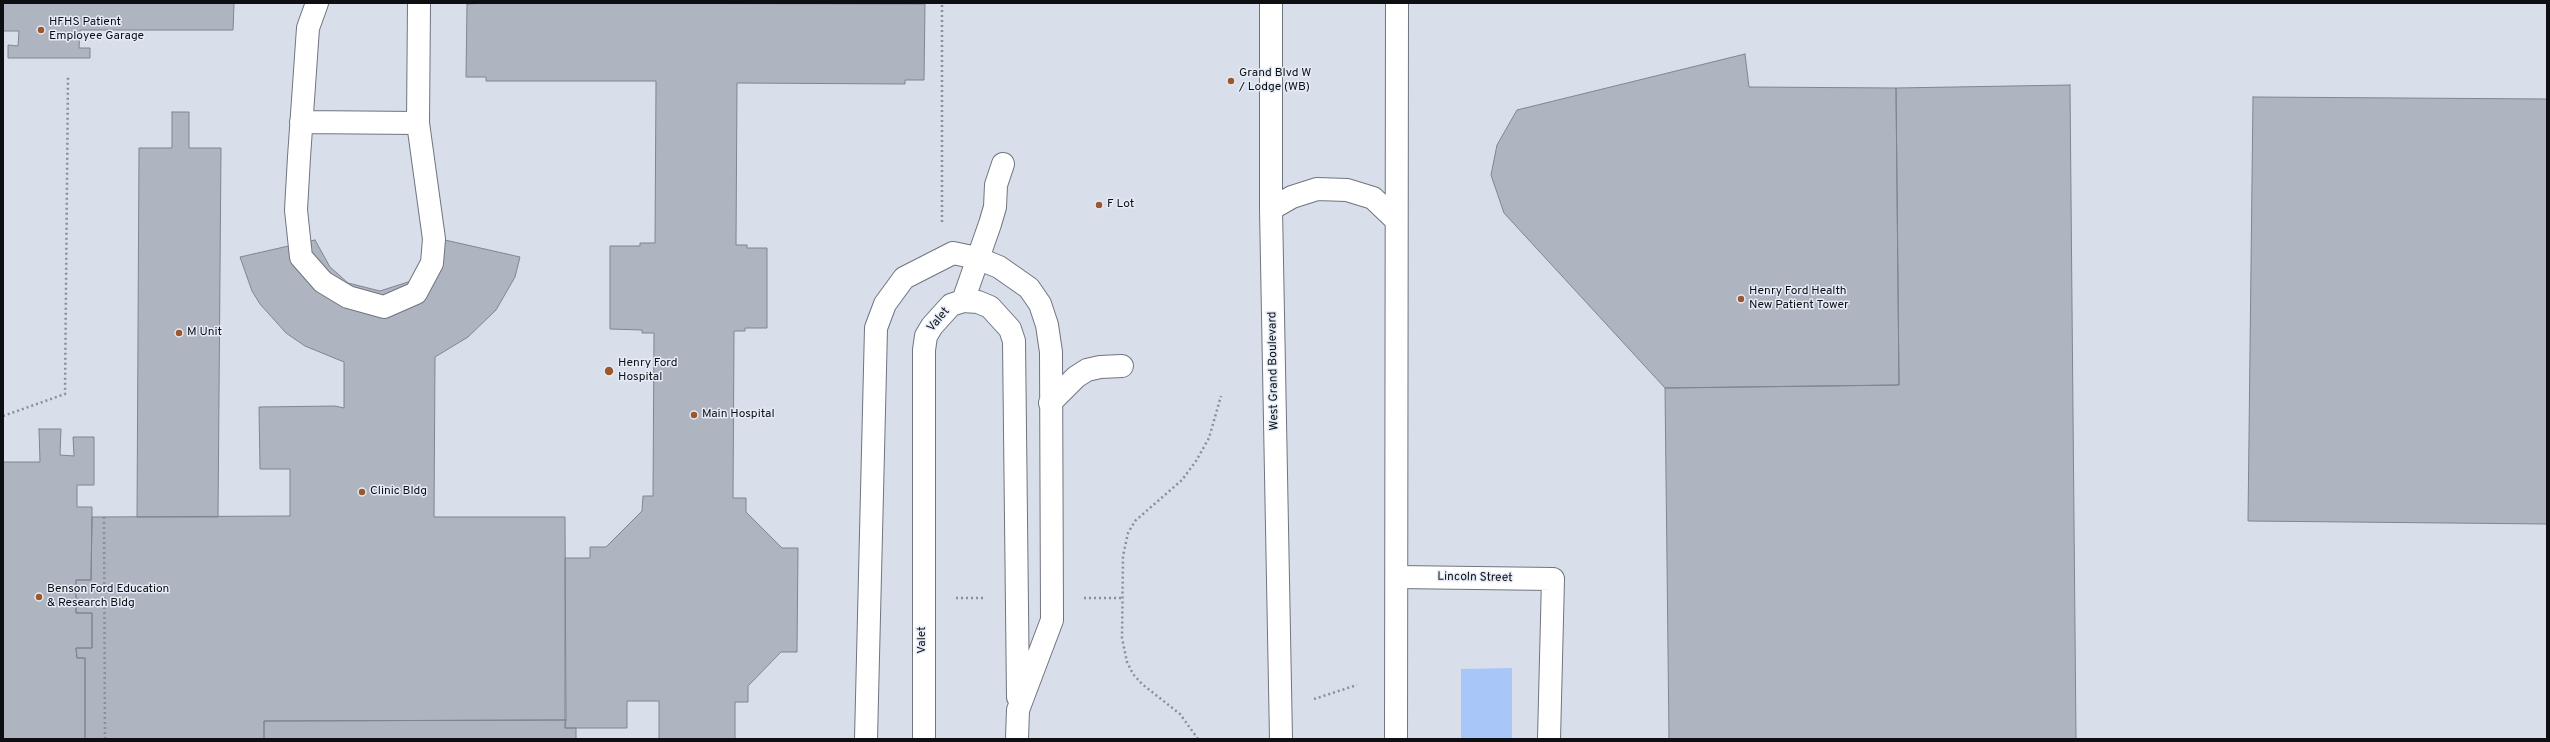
<!DOCTYPE html>
<style>
body{margin:0}
#map{position:relative;width:2550px;height:742px;overflow:hidden;background:#d8dfea;font-family:Overpass,sans-serif}
canvas{display:block}
.frame{position:absolute;inset:0;border:4px solid #0d0f13;pointer-events:none}
</style>
<div id="map">
<canvas width="2550" height="742"></canvas>
<div class="frame"></div>
</div>
<script>
const context = document.querySelector('canvas').getContext('2d');
context.lineJoin = 'round';
function fill(path, color) { context.fillStyle = color; context.fill(path, 'evenodd'); }
const toPath = rows => new Path2D(rows.map(r => 'M' + r).join(''));
function stroke(path, color, width, dash) { context.strokeStyle = color; context.lineWidth = width; context.lineCap = dash ? 'butt' : 'round'; context.setLineDash(dash || []); context.stroke(path); }
function label(font, color, halo, rows, align = 'center') {
  context.font = font + ' Overpass,sans-serif'; context.lineWidth = 3; context.setLineDash([]); context.textBaseline = 'middle'; context.strokeStyle = halo; context.fillStyle = color; for (const [text, x, y, turn = 0] of rows) {
    context.save(); context.translate(x, y); context.rotate((+turn || 0) * Math.PI / 180); context.textAlign = isNaN(turn) ? turn : align; if (halo) context.strokeText(text, 0, 0); context.fillText(text, 0, 0); context.restore();
  }
}
const green = toPath([
 [1512,668,1512,739,1461,739,1461,669]
]);
const building = toPath([
 [3,3,234,3,233,30,80,30,79,48,90,48,90,58,8,58,8,45,18,46,19,31,3,31,3,3],
 [487,3,925,4,924,80,905,80,905,84,737,83,736,245,747,245,747,248,767,248,767,328,745,328,745,331,734,331,733,498,746,498,746,512,782,548,798,548,797,652,781,652,748,686,748,702,735,702,735,739,659,739,659,701,627,701,627,728,565,728,565,558,590,558,590,547,606,547,642,511,643,496,653,496,654,333,642,333,642,330,610,329,610,246,640,246,640,243,655,243,656,81,486,81,486,77,466,77,467,4,487,3],
 [1745,54,1749,87,1896,88,1899,385,1665,388,1504,213,1491,175,1497,145,1517,110,1745,54],
 [2070,85,2076,739,1669,739,1665,388,1899,385,1896,88,2070,85],
 [2253,97,2547,99,2547,524,2248,521,2253,97],
 [172,112,189,112,189,148,221,148,218,517,137,517,139,148,172,148,172,112],
 [315,240,330,267,338,274,348,283,380,291,411,281,445,240,520,257,515,277,496,310,468,337,435,357,434,517,565,517,566,720,264,721,264,739,85,739,85,658,77,658,76,648,92,648,92,613,76,613,76,580,91,580,92,517,290,516,290,469,260,469,259,407,335,406,344,408,344,362,305,346,286,333,260,304,252,291,240,257,315,240],
 [39,429,61,429,60,455,74,456,73,437,94,437,94,485,77,485,77,507,92,507,92,517,91,580,76,580,76,613,92,613,92,648,76,648,77,658,85,658,85,739,3,739,3,462,40,462,39,429],
 [566,720,565,728,576,728,576,739,264,739,264,721,566,720]
]);
const path = toPath([
 [942,222,942,3],
 [3,416,65,394,68,75],
 [104,517,105,739],
 [956,598,985,598],
 [1084,598,1123,598],
 [1314,699,1357,685],
 [1198,739,1180,714,1142,684,1133,674,1127,662,1122,638,1123,556,1128,533,1135,521,1182,480,1196,461,1209,438,1221,396]
]);
const minor = toPath([
 [317,3,308,28,299,157,296,210,301,257,323,282,348,297,384,307,416,293,432,263,434,239,418,123,419,3],
 [301,122,418,123],
 [963,301,990,224,995,207,996,185,1003,164],
 [1050,403,1076,377,1087,370,1100,367,1122,366],
 [1397,577,1553,579,1549,739],
 [866,739,876,328,885,304,904,278,953,253,977,258,999,267,1029,288,1040,304,1047,325,1051,352,1052,620,1018,710,1017,739],
 [924,739,924,350,926,336,932,326,951,305,963,301,978,302,990,307,1010,329,1014,341,1018,697]
]);
const major = toPath([
 [1271,3,1271,209,1281,739],
 [1271,209,1292,197,1317,189,1347,190,1373,198,1396,220],
 [1396,739,1397,3]
]);
const markers = [
 [41,30,4,"#9c572c"],
 [1231,81,4,"#9c572c"],
 [1099,205,4,"#9c572c"],
 [1741,299,4,"#9c572c"],
 [179,333,4,"#9c572c"],
 [609,371,5,"#9c572c"],
 [694,415,4,"#9c572c"],
 [362,492,4,"#9c572c"],
 [39,597,4,"#9c572c"]
];
const poiNames = [
 ["HFHS Patient",49,23],
 ["Employee Garage",49,37],
 ["Grand Blvd W",1239,74],
 ["/ Lodge (WB)",1239,88],
 ["F Lot",1107,205],
 ["Henry Ford Health",1749,292],
 ["New Patient Tower",1749,306],
 ["M Unit",187,333],
 ["Henry Ford",618,364],
 ["Hospital",618,378],
 ["Main Hospital",702,415],
 ["Clinic Bldg",370,492],
 ["Benson Ford Education",47,590],
 ["& Research Bldg",47,604]
];
const streetNames = [
 ["Valet",939,320,-50],
 ["West Grand Boulevard",1274,371,-91],
 ["Lincoln Street",1475,578,1],
 ["Valet",923,640,-90]
];
fill(green, '#a8c6f8');
fill(building, '#aeb5c0');
stroke(building, '#808690', 1);
stroke(minor, '#6f757f', 24);
stroke(major, '#6f757f', 24);
stroke(path, '#8a8f98', 2.5, [2, 3]);
stroke(minor, '#fff', 22);
stroke(major, '#fff', 22);
for (const [x, y, r, color] of markers) { const dot = new Path2D(); dot.arc(x, y, r, 0, 2 * Math.PI); context.fillStyle = color; context.fill(dot); stroke(dot, '#e5ecf8', 1.5); }
label('12px', '#0d0f13', '#e5ecf8', poiNames, 'left');
label('12px', '#0d0f13', '#e5ecf8', streetNames);
</script>
